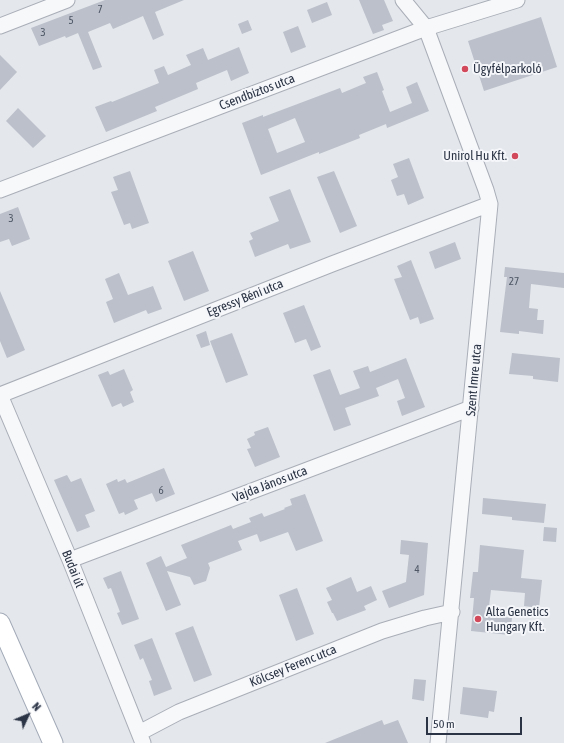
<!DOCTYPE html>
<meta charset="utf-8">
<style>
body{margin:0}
#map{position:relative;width:564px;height:743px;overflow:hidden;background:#e4e7ec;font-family:"Asap Condensed",sans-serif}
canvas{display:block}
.north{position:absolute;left:8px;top:695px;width:40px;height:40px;-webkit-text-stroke:3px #f4f6f9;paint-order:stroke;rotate:46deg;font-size:11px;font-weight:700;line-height:16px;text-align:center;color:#2b3445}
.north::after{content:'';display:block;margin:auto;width:14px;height:18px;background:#2b3445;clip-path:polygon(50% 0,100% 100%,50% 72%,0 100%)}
.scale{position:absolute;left:426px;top:717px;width:96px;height:18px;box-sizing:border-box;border:2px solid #2b3445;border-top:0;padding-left:5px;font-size:12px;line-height:14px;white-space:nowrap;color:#2b3445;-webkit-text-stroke:3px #f4f6f9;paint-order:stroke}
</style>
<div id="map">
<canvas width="564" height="743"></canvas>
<div class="north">N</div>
<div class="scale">50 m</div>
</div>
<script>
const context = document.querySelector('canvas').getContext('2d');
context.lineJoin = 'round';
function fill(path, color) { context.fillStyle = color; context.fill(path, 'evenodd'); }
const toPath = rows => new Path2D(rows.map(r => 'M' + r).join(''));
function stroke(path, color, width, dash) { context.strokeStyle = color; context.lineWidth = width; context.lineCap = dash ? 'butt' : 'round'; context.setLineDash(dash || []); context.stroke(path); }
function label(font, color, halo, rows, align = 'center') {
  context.font = font + ' "Asap Condensed",sans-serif'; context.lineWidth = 4; context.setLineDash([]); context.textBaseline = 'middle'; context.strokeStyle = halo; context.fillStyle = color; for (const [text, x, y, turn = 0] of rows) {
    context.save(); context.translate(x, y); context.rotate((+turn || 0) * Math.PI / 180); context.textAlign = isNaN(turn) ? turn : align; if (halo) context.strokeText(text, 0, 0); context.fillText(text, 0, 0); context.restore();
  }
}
const building = toPath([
 [105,0,184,0,155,12,164,35,153,40,143,16,113,29,110,23,88,32,102,67,93,70,78,33,66,38,65,36,39,46,31,28],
 [359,0,384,0,393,21,382,25,384,30,373,34],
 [327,2,332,15,312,23,307,10],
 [541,17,557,67,484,91,468,41],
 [248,20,252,30,242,34,238,24],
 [298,26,306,47,291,53,283,32],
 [239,47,249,73,231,81,227,70,196,83,198,89,155,107,157,111,106,132,95,107,111,101,112,102,159,83,154,70,164,66,168,75,191,65,186,55,203,48,208,60],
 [0,55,17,72,0,90],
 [377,72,384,90,382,91,390,112,412,103,406,87,417,82,429,111,387,128,386,124,359,135,360,138,319,154,319,152,261,175,242,123,263,115,263,117,340,88,342,93,366,83,363,77],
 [295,118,305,142,277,153,268,129],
 [18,108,46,136,33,148,6,121],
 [409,158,424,198,408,205,404,194,397,196,391,180,398,177,393,164],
 [130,171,149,223,132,229,130,223,124,225,111,192,118,190,113,177],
 [334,171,357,226,340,233,317,177],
 [290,189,311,242,290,249,288,244,255,257,249,241,253,239,250,233,279,221,269,197],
 [18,207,30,239,12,246,9,239,0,242,0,214],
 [455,242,461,259,435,269,429,252],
 [193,251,209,291,184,301,168,261],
 [411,260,434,319,420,324,418,317,410,320,394,279,402,277,397,266],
 [505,267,564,273,564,288,531,284,529,308,538,309,537,320,544,320,543,334,519,331,519,334,500,332,507,277,504,277],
 [119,273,128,295,153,286,162,309,148,314,146,310,114,323,106,302,113,299,105,279],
 [0,291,25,350,7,358,0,341],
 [304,305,321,347,311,351,306,339,295,343,283,313],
 [206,331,210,345,201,348,196,335],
 [232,333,248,375,226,383,210,341],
 [512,353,560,358,558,382,533,379,533,376,509,374],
 [406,358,425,407,402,416,397,401,405,398,398,379,376,388,379,396,345,408,351,425,334,431,313,375,330,369,340,395,360,388,353,371,368,366,370,372],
 [124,369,133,390,130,392,134,402,123,407,121,403,112,407,98,375,108,371,110,375],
 [268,427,280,457,255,467,247,449,251,448,247,439,255,435,254,432],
 [164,468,175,494,156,502,152,493,134,500,138,509,125,515,124,512,119,514,106,484,117,479,118,482,125,479,127,483],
 [67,475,71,482,81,478,95,511,85,515,90,527,77,532,54,480],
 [305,494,323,541,296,551,288,532,260,542,257,534,238,541,242,550,208,563,210,568,206,581,194,585,190,577,167,571,181,605,166,611,146,563,161,556,166,567,187,558,181,545,231,525,233,529,251,522,249,518,262,513,264,517,285,509,284,508,292,505,290,499],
 [483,498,546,504,544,523,512,520,512,517,482,514],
 [544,527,557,528,556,542,543,541],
 [401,540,428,543,424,595,389,608,382,591,406,582,409,555,400,554],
 [480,545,524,550,521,578,542,580,539,608,524,606,525,593,491,590,488,615,512,618,510,635,471,631,474,598,470,598,473,572,478,572],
 [121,571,139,619,122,625,117,613,120,612,111,588,108,589,103,578],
 [351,577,357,592,371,586,377,600,364,606,366,610,337,621,333,613,332,613,327,602,332,600,326,588],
 [297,588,314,634,296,641,279,595],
 [193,626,212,675,194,682,175,633],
 [152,638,172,689,154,696,149,681,152,680,143,658,140,660,134,645],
 [414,679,426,680,424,701,412,699],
 [463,687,497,691,494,712,489,711,488,718,460,714],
 [382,720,384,725,398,720,408,743,325,743]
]);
const minor = toPath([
 [403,0,426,28,486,190,490,204,438,743],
 [0,26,67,0],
 [0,190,426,28,517,0],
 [0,395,332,264,490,204],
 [0,395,70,560,143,743],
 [70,560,471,408],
 [139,733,179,712,382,631,425,618,452,612]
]);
const major = toPath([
 [0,623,53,743]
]);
const markers = [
 [465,69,4,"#d1495b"],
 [515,156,4,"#d1495b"],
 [478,619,4,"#d1495b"]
];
const numberNames = [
 ["7",100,10],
 ["5",71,21],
 ["3",43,33],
 ["3",11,219],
 ["27",514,282],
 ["6",161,491],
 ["4",417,570]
];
const poiNames = [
 ["Ügyfélparkoló",473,69],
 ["Unirol Hu Kft.",507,156,"right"],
 ["Alta Genetics",486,612],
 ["Hungary Kft.",486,627]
];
const streetNames = [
 ["Csendbiztos utca",257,92,-21],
 ["Egressy Béni utca",245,298,-22],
 ["Szent Imre utca",474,380,-85],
 ["Vajda János utca",270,484,-21],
 ["Budai út",73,569,68],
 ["Kölcsey Ferenc utca",293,666,-22]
];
fill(building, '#bbc0ca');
stroke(minor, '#a9aeb7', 17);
stroke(major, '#a3abb8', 21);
stroke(minor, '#f7f8fa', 15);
stroke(major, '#fff', 19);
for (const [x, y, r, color] of markers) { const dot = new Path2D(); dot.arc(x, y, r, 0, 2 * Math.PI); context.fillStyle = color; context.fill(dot); stroke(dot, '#f4f6f9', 1.5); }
label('11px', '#4f5766', null, numberNames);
label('13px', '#2b3445', '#f4f6f9', poiNames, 'left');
label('13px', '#2b3445', '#f4f6f9', streetNames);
</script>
